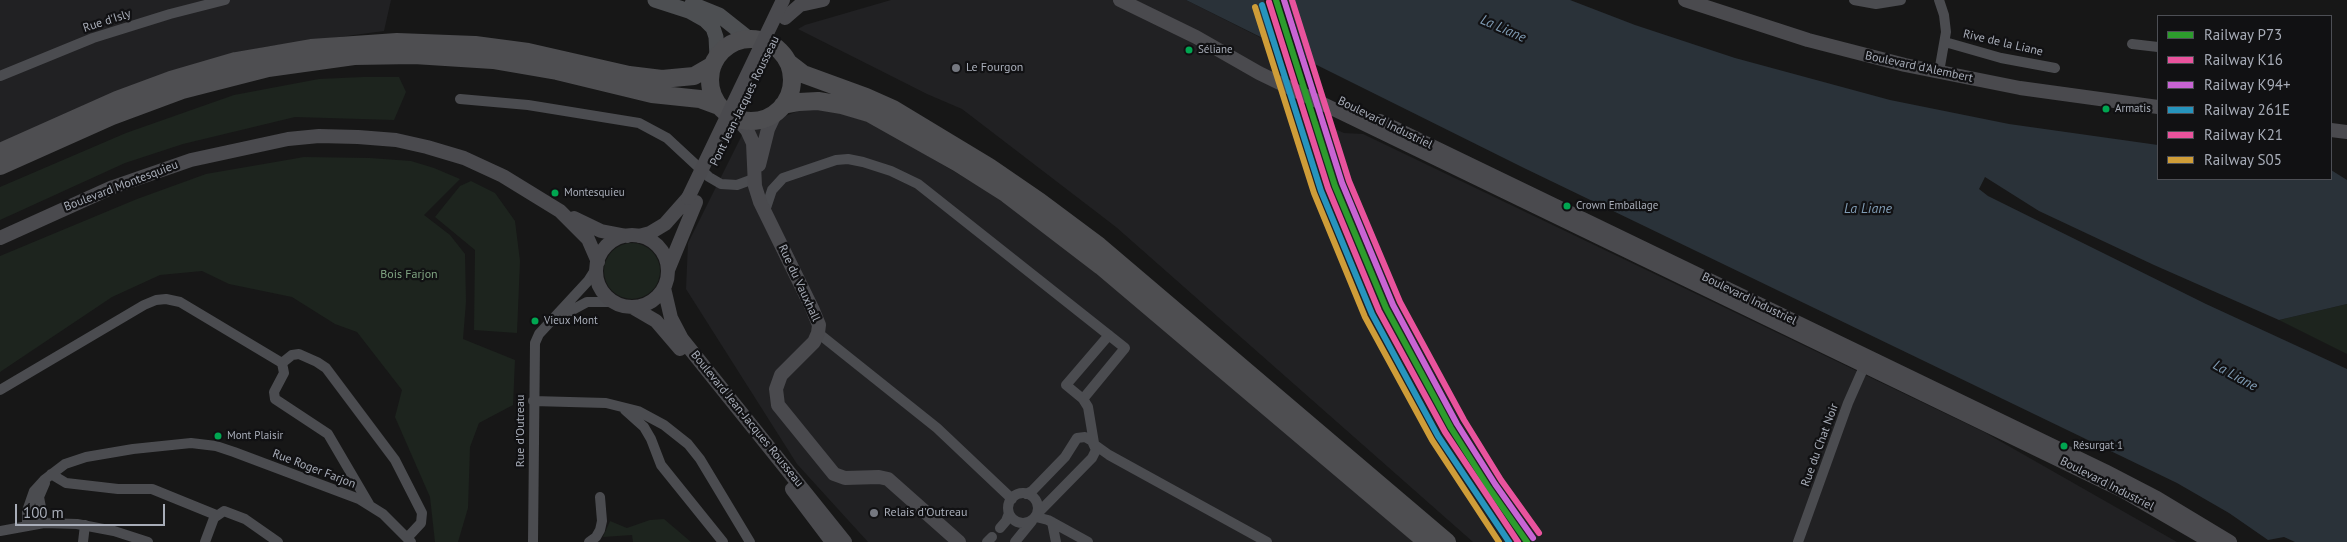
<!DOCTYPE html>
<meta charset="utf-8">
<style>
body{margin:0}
#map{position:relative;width:2347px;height:542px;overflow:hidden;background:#171717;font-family:"PT Sans",sans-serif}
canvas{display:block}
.legend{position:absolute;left:2157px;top:15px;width:175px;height:165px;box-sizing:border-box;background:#111113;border:1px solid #4d4f55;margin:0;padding:6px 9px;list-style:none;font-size:15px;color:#a8adb8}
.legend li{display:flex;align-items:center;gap:10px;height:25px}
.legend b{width:25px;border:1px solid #4d4f55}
.scale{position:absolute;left:15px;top:504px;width:150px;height:22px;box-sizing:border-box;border:2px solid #a8adb8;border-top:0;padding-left:6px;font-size:15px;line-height:18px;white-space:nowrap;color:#a8adb8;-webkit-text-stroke:4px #111113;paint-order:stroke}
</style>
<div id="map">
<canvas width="2347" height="542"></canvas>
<ul class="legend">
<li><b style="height:6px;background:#2d9c2d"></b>Railway P73</li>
<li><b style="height:6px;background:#e9539d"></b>Railway K16</li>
<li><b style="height:6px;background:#c864d4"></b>Railway K94+</li>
<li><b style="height:6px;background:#2694bd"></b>Railway 261E</li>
<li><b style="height:6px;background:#e9539d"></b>Railway K21</li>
<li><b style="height:6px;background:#cf9d38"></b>Railway S05</li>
</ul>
<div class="scale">100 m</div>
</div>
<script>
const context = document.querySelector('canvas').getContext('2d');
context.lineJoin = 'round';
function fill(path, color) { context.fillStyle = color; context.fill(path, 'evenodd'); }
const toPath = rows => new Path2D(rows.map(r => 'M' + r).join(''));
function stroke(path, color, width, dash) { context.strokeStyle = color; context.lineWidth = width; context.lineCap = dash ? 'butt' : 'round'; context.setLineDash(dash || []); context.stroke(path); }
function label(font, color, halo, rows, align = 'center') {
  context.font = font + ' "PT Sans",sans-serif'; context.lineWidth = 4.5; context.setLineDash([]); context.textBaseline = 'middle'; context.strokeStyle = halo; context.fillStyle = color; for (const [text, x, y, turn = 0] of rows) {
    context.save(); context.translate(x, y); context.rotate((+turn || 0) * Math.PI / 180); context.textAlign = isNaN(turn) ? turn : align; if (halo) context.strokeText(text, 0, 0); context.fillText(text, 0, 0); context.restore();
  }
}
const built = toPath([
 [0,0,391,0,384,31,264,47,165,73,0,143],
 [891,0,1186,0,1279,47,1300,113,1344,133,1363,134,1984,432,2177,542,1473,542,1116,227,962,109,927,94,798,29,805,25],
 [808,107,837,112,874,124,999,198,1100,274,1414,542,868,542,797,464,686,289,688,243,743,133]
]);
const green = toPath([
 [363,77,399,77,406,92,394,120,295,117,183,144,125,163,0,220,0,187,126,133,234,95,319,79],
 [304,157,370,158,411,161,434,168,460,179,424,215,450,235,465,254,466,302,463,339,515,360,513,405,479,423,470,447,468,508,458,542,435,542,430,497,395,417,402,390,357,332,335,324,292,297,229,284,202,271,160,275,112,297,0,372,0,256,137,199,206,174],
 [471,181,495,193,515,221,520,261,517,333,474,330,475,250,435,217,460,186],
 '604 271a28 28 0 1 1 56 0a28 28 0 1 1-56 0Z',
 [2347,304,2347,354,2279,320],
 [664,519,691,542,633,542,632,535,603,537,610,521,627,528,650,520]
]);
const water = toPath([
 [1186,0,1570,0,1635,25,1735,58,1890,100,2009,124,2158,145,2158,179,2331,179,2331,170,2347,180,2347,304,2279,320,2154,265,2039,211,1985,177,1979,189,1988,196,2206,304,2347,369,2347,542,2295,542,2284,537,2268,540,2229,513,2177,483,1524,168]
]);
const pier = toPath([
 [1264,0,1288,0,1308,64,1280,51]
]);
const street = toPath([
 [1854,0,1876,4,1901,0],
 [1939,0,1944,15,1946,32,1939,72],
 [1945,42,2001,58,2055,68],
 [2132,44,2158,47],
 [0,76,93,38,170,14,225,0],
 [460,99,528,105,639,123,667,138,709,177,721,184,737,185,756,178],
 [765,211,772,190,783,178,836,160,848,159,863,162,891,171,918,184,1125,348,1083,399],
 [561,316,587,302,614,302],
 [818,333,937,428,1012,499],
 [282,363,292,355,299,354,317,362,326,368,395,460,422,513,421,523,407,538],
 [282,363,284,373,274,392,275,399,328,434,369,504],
 [0,390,144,305,156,300,166,299,180,302,282,363],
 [533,401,606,403,638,411,664,425,688,444,700,459,750,542],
 [625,410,644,427,651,439,661,465,723,542],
 [1094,443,1088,407,1083,399,1066,385,1109,335],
 [1095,445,1109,455,1267,542],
 [51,474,66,483,118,489,152,489,216,515],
 '1008 508a15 15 0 1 1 30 0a15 15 0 1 1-30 0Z',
 [1026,494,1032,491,1065,457,1077,438,1085,437,1092,441,1096,450,1092,458,1037,514],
 [1036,517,1048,520,1088,542],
 [1052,522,1056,542],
 [44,523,39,497,45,483],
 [27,525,27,511,34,491,44,480,65,464,86,457,133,449,191,443,216,446,234,452,359,499,383,514,411,542],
 [1000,528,1006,521,1009,513],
 [0,531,44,523,77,524,114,531,148,542],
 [83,542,85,525],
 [205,542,214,518,224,511,245,519,278,542],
 [533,542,535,343,539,334,588,281,597,267],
 [589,542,596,537,600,530,602,521,600,497],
 [987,542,992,537],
 [1015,542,1032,521],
 [1798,542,1848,403,1867,360]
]);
const secondary = toPath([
 [1120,0,1196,37,1259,73,2123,491,2211,542],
 [1685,0,1808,40,1905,65,2020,88,2158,107],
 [785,18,800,5,823,0],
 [737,119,747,130,753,143,755,186,760,202,812,308,819,325,818,333,814,342,781,375,776,389,778,405,834,474,845,478,879,477,888,479,959,542],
 [1380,121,2105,471,2157,498,2230,542],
 [2331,130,2347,132],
 [759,165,768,129,776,112],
 [574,218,601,231,627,236],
 '596 271a36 36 0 1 1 72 0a36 36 0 1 1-72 0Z',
 [639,236,650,233,665,224,688,198],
 [0,238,113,187,191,160,288,139,319,136,358,137,396,140,427,147,464,158,503,176,560,211,588,239,598,262],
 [668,270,696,202],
 [664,288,671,318,682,339,845,542],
 [632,307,656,321,680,349],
 [792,489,832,542]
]);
const primary = toPath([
 [655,0,689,11,705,20,713,28,716,37,717,57],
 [692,4,719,15,748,38]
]);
const highway = toPath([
 '710 80a41 41 0 1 1 82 0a41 41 0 1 1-82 0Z',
 [790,64,803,74,866,97,893,109,989,167,1040,202,1099,246,1447,542],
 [783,105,799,102,818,101,842,105,869,113,958,163,1007,194,1101,266,1427,542],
 [0,152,117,100,171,80,236,61,311,48,397,42,475,45,528,52,629,75,662,79,694,76,713,65],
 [0,166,112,116,182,90,268,68,354,56,414,55,493,60,557,71,652,94,700,99,719,106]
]);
const secondaryBridge = toPath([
 [688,198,783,0]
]);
const rail1 = toPath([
 [1276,0,1335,186,1386,308,1451,428,1489,488,1527,542]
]);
const rail2 = toPath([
 [1269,2,1328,188,1379,311,1445,432,1518,542]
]);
const rail3 = toPath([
 [1284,0,1342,183,1393,305,1457,424,1495,484,1533,538]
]);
const rail4 = toPath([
 [1262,5,1321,191,1372,314,1438,436,1509,542]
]);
const rail5 = toPath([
 [1292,0,1349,181,1400,302,1464,420,1501,480,1539,533]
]);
const rail6 = toPath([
 [1255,7,1314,193,1365,317,1432,440,1499,542]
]);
const markers = [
 [1189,50,4.5,"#00a651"],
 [956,68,5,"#757880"],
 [2106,109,4.5,"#00a651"],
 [555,193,4.5,"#00a651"],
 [1567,206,4.5,"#00a651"],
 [535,321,4.5,"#00a651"],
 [218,436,4.5,"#00a651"],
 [2064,446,4.5,"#00a651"],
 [874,513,5,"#757880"]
];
const busNames = [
 ["Séliane",1198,50],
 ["Armatis",2115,109],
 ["Montesquieu",564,193],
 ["Crown Emballage",1576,206],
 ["Vieux Mont",544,321],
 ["Mont Plaisir",227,436],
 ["Résurgat 1",2073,446]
];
const streetNames = [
 ["Rue d'Isly",107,21,-18],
 ["Rive de la Liane",2003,43,13],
 ["Boulevard d'Alembert",1919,67,12],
 ["Pont Jean-Jacques Rousseau",745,101,-64],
 ["Boulevard Industriel",1385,123,26],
 ["Boulevard Montesquieu",121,186,-21],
 ["Rue du Vauxhall",799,283,65],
 ["Boulevard Industriel",1749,299,26],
 ["Boulevard Jean-Jacques Rousseau",747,419,51],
 ["Rue d'Outreau",521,431,-90],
 ["Rue du Chat Noir",1820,445,-70],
 ["Rue Roger Farjon",314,469,21],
 ["Boulevard Industriel",2107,484,27]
];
const poiNames = [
 ["Le Fourgon",966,68],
 ["Relais d'Outreau",884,513]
];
const parkNames = [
 ["Bois Farjon",409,275]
];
const waterNames = [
 ["La Liane",1503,29,24],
 ["La Liane",1868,209],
 ["La Liane",2235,376,29]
];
fill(built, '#212123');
fill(green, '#1d241e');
fill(water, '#2a3239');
fill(pier, '#171717');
stroke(street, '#4b4c50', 10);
stroke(secondary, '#4a4a4e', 14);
stroke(primary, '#4d4f52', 15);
stroke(highway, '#4e4e51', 18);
stroke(secondaryBridge, '#4a4a4e', 14);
stroke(rail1, '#2d9c2d', 6);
stroke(rail2, '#e9539d', 6);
stroke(rail3, '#c864d4', 6);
stroke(rail4, '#2694bd', 6);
stroke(rail5, '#e9539d', 6);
stroke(rail6, '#cf9d38', 6);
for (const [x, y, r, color] of markers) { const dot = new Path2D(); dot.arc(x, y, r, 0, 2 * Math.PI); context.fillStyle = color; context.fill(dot); stroke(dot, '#111113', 2); }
label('11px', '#a8adb8', '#111113', busNames, 'left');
label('12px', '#a8adb8', '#111113', streetNames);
label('12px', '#a8adb8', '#111113', poiNames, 'left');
label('12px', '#7fa381', '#111113', parkNames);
label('italic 14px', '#7f9bb3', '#111113', waterNames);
</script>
